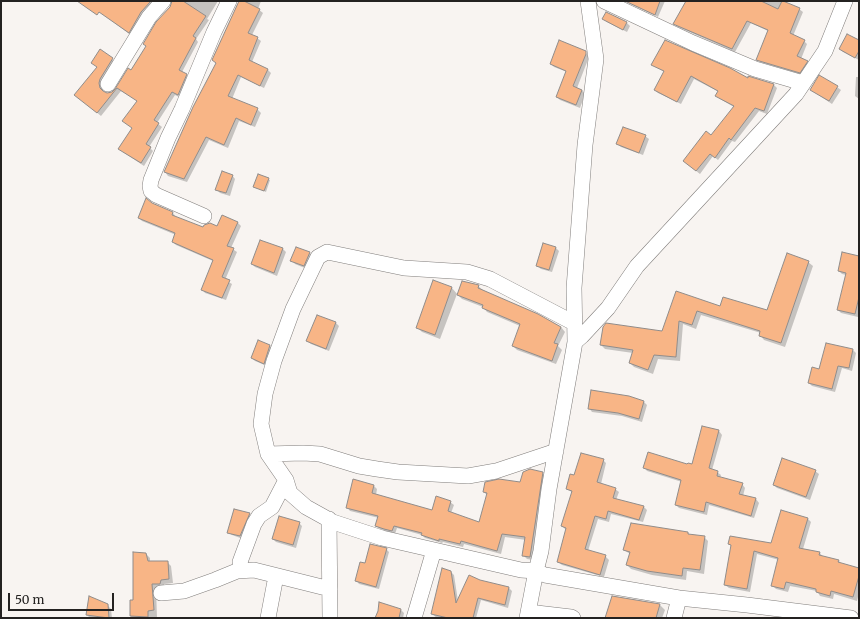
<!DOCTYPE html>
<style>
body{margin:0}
#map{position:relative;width:860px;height:619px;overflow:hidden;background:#f8f4f1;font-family:Merriweather,serif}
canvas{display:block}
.frame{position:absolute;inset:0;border:2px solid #242221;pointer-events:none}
.scale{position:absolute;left:8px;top:593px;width:106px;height:18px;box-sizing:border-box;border:2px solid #242221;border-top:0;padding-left:5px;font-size:12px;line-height:14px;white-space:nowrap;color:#242221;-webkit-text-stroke:3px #f8f4f1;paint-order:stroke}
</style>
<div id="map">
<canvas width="860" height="619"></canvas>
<div class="frame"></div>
<div class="scale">50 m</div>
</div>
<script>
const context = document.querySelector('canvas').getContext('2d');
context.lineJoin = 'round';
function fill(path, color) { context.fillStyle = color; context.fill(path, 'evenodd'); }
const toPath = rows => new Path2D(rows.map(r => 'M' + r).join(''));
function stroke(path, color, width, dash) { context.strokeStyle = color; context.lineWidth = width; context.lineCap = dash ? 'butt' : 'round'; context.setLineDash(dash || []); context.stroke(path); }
const shadow = toPath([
 [103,1,157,1,132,36,100,12],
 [173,1,218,1,207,19,209,20,196,39,198,42,182,72,190,78,181,98,175,95,157,123,162,127,149,147,153,151,144,166,123,152,133,128,138,101,121,91,101,116,79,98,98,67,100,50,116,62,102,87,103,92,108,94,113,93,131,71,147,46,157,23,173,3],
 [240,1,261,1,258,9,263,13,252,35,257,38,261,41,252,62,268,70,271,73,264,88,241,77,232,99,257,109,261,113,255,127,239,121,228,148,209,140,187,182,168,176,165,172,217,64,213,60],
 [624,1,665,1,658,17],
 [687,1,780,1,799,9,803,12,793,36,804,41,807,44,801,59,807,62,810,65,803,75,760,62,757,59,768,31,751,23,735,52,678,27,674,24],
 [607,13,627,23,630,26,627,32,607,22,604,19],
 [859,41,859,60,843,52,840,49],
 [585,52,589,57,577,88,582,90,585,94,580,108,560,100,557,97,567,72,554,67,551,64],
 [652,64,748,79,774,85,777,88,767,114,759,111,735,142,732,141,718,160,713,156,700,174,687,164,712,137,734,107,720,99,717,96,719,92,694,79,681,104,658,93,655,90,664,72],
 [856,77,859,77,859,99,855,96],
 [837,87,841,90,832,104,811,90],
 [645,136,649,139,643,155,621,147,618,144],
 [232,175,235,179,230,196,220,193,216,189],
 [259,175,270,180,266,192,254,187],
 [152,204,173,213,176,217,176,218,204,228,217,227,237,222,241,226,231,248,237,252,225,280,232,284,226,300,205,293,202,289,213,261,176,245,173,242,176,235,142,221,139,218],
 [261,241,283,249,286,252,277,276,255,267,252,264],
 [297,248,310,253,313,257,307,269,295,264,292,260],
 [556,248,559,251,552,272,541,269,537,266],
 [859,257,859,312,858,317,841,313,838,310,846,275,842,274,839,271],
 [808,262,813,266,785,347,764,340,760,335,761,333,701,315,696,329,683,324,680,361,658,359,653,374,634,367,630,363,633,353,605,349,601,345,663,333,676,293,720,308,768,311],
 [434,282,452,288,458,295,478,286,483,290,561,327,565,332,558,346,562,350,556,364,517,350,513,346,520,326,487,312,483,307,462,299,457,294,440,339,422,332,417,327],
 [336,323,339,326,329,351,311,344,307,341],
 [270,346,273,349,267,366,255,361,252,358],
 [853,350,856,353,852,371,842,368,835,392,812,386,809,383,820,370],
 [628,397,644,402,647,405,642,422,622,416,592,412,589,408],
 [703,427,719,431,722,435,712,470,717,472,721,475,720,478,742,484,745,488,743,496,756,499,759,503,754,518,709,505,707,515,679,508,676,505,682,482,647,471,644,467,692,465],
 [603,460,606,463,601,484,615,489,619,492,616,500,644,507,647,510,643,522,611,514,609,522,598,519,588,551,605,556,609,560,604,577,562,565,558,562,566,530,562,526,573,493,567,489,575,477],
 [815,471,819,474,810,500,777,488,774,485],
 [542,473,546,477,533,560,527,559,523,555,526,540,505,537,501,554,464,544,463,547,443,542,442,543,425,538,422,535,397,528,395,534,380,529,376,526,379,518,350,511,347,507,354,481,374,486,377,489,376,495,432,512,450,502,454,505,451,513,480,524,487,495,484,492,521,483],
 [249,514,253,517,243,539,232,535,228,532],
 [807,518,811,522,803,549,820,553,823,557,839,561,842,565,859,569,859,593,857,601,834,594,833,599,820,596,817,591,790,586,788,592,776,589,772,585,779,560,757,554,750,592,729,588,725,585,732,547,730,544,772,545],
 [299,523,302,526,296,548,276,542,273,539],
 [688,533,690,535,704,537,708,541,704,574,687,571,686,580,652,575,631,569,627,565,630,554,624,550],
 [386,549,389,552,379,589,359,584,356,580,365,565],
 [146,554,150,558,150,562,167,562,171,566,173,583,164,584,164,587,156,587,157,618,131,618,131,601,134,601],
 [451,572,454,575,458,601,480,581,509,588,512,591,508,608,481,600,476,618,437,618,432,614],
 [90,597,107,605,111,609,112,618,90,618,87,615],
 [380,603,401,610,404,613,403,618,376,618,379,612],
 [660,605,665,610,662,618,606,618]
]);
const building = toPath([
 [77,1,151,1,141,12,129,33,99,12,97,15,77,1],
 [172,1,183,1,206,16,193,36,196,38,179,70,187,74,178,95,172,92,154,120,159,123,146,144,151,147,141,163,118,149,132,128,122,121,137,101,117,88,97,113,74,95,97,67,91,63,100,49,113,58,100,79,99,83,100,88,103,91,107,93,112,92,115,89,128,68,131,70,146,46,143,44,156,22,170,7,172,1],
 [239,1,244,1,260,9,248,33,258,37,249,60,268,69,260,86,238,75,228,96,258,108,251,125,236,118,224,145,206,137,184,179,164,172,193,107,216,63,212,60,239,1],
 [625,1,660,1,655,15,625,1],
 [686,1,761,1,778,9,782,1,783,1,800,8,790,33,805,40,797,56,808,61,800,73,756,60,768,30,747,21,732,49,673,24,686,1],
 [606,12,627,22,623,30,602,19,606,12],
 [847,34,859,40,859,51,855,58,839,49,847,34],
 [559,40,586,51,586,54,573,86,582,90,576,105,556,97,566,71,550,64,559,40],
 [665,40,730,68,748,78,748,76,774,84,764,111,755,108,731,140,729,138,715,158,710,154,696,171,683,161,706,131,711,135,734,106,715,96,718,91,691,76,677,102,654,90,664,71,651,65,665,40],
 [819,75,838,86,829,101,810,90,819,75],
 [623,127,646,135,639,153,616,144,623,127],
 [222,171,233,175,226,193,215,190,222,171],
 [258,174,269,178,264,191,253,187,258,174],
 [146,198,152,203,173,212,172,215,203,227,204,225,210,223,217,226,222,215,238,222,227,246,234,248,222,277,230,280,222,298,201,290,213,260,172,242,175,233,138,218,146,198],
 [260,240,283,248,274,273,251,264,260,240],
 [543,243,556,247,549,270,536,266,543,243],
 [296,247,310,252,304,266,290,261,296,247],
 [842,252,859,256,859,297,855,314,837,310,846,273,838,271,842,252],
 [787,253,809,261,781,343,759,336,760,331,697,311,692,325,679,321,676,357,654,355,648,370,629,363,633,350,600,345,603,327,606,323,662,331,676,291,720,306,723,297,767,310,787,253],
 [433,280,452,287,435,335,416,328,433,280],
 [462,281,479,285,478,288,538,314,561,327,554,343,558,344,552,361,512,346,520,324,482,308,483,305,457,295,462,281],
 [317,315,336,322,326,349,306,341,317,315],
 [258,340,270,345,264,364,251,358,258,340],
 [826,343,853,349,849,368,838,366,832,389,808,383,812,367,819,369,826,343],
 [591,390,629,396,644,401,639,419,618,413,588,409,591,390],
 [702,426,719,430,709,468,718,471,717,476,743,483,739,494,756,498,751,516,706,502,704,512,675,505,681,480,643,468,648,452,687,464,688,463,692,464,702,426],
 [581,453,604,459,597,482,616,488,613,498,644,506,639,520,608,511,606,519,595,516,585,549,606,555,600,575,557,562,566,528,561,526,572,491,566,489,570,474,574,475,581,453],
 [782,458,816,470,806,497,773,485,782,458],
 [530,469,543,472,530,557,522,556,525,537,502,534,497,551,461,541,460,544,439,539,439,541,421,535,422,533,394,526,392,531,384,529,375,526,378,516,346,508,353,479,374,485,372,493,432,510,436,496,451,501,448,511,479,522,487,493,483,492,485,482,499,479,520,482,523,472,530,469],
 [234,509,250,513,240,536,227,533,234,509],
 [781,510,808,518,799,548,820,552,819,555,839,560,838,562,859,568,859,576,853,597,831,591,830,596,816,592,816,589,786,582,784,589,771,586,778,558,754,551,747,589,724,585,731,545,728,544,730,536,771,543,781,510],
 [279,516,300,522,293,545,272,539,279,516],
 [631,523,688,532,688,534,705,536,700,570,683,568,682,576,647,571,626,565,630,552,623,550,631,523],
 [370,544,387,548,376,587,355,581,360,562,365,563,370,544],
 [133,552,146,553,148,561,168,561,169,579,161,580,160,584,152,584,154,610,148,611,148,617,130,616,130,600,133,600,133,552],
 [442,568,451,571,456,603,469,575,480,580,509,587,505,605,478,598,473,618,448,618,431,614,442,568],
 [89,596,108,604,109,618,86,615,89,596],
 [612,596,660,604,656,618,605,618,612,596],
 [379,602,401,609,399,618,375,618,378,611,379,602]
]);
const street = toPath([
 [588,1,596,59,585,145,574,288,575,342,549,489,541,551,536,571,545,575,679,598,747,605,851,618],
 [604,1,693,43,755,69,803,83],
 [108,84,149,17,163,1],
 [204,216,156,195,151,191,150,186,151,180,168,138,182,109,214,32,229,1],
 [575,342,582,336,608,308,637,266,796,94,825,51,845,1],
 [268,454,303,453,320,454,359,466,377,469,398,472,468,476,496,471,556,451],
 [329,519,330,618],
 [240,562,254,524,259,516,272,507,286,480],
 [161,593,184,591,215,580,237,571,254,570,330,589],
 [528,612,571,617,573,618],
 [268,618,276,576],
 [414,618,434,550],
 [527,618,536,571,521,570,382,538,333,522,306,507,290,493,286,480,268,454,261,424,265,394,274,361,293,309,318,257,327,252,404,268,467,272,490,279,574,323],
 [674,618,679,598]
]);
fill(shadow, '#0003');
fill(building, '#f8b586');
stroke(building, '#908c8a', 1);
stroke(street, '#817e7c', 16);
stroke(street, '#fff', 15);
</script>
